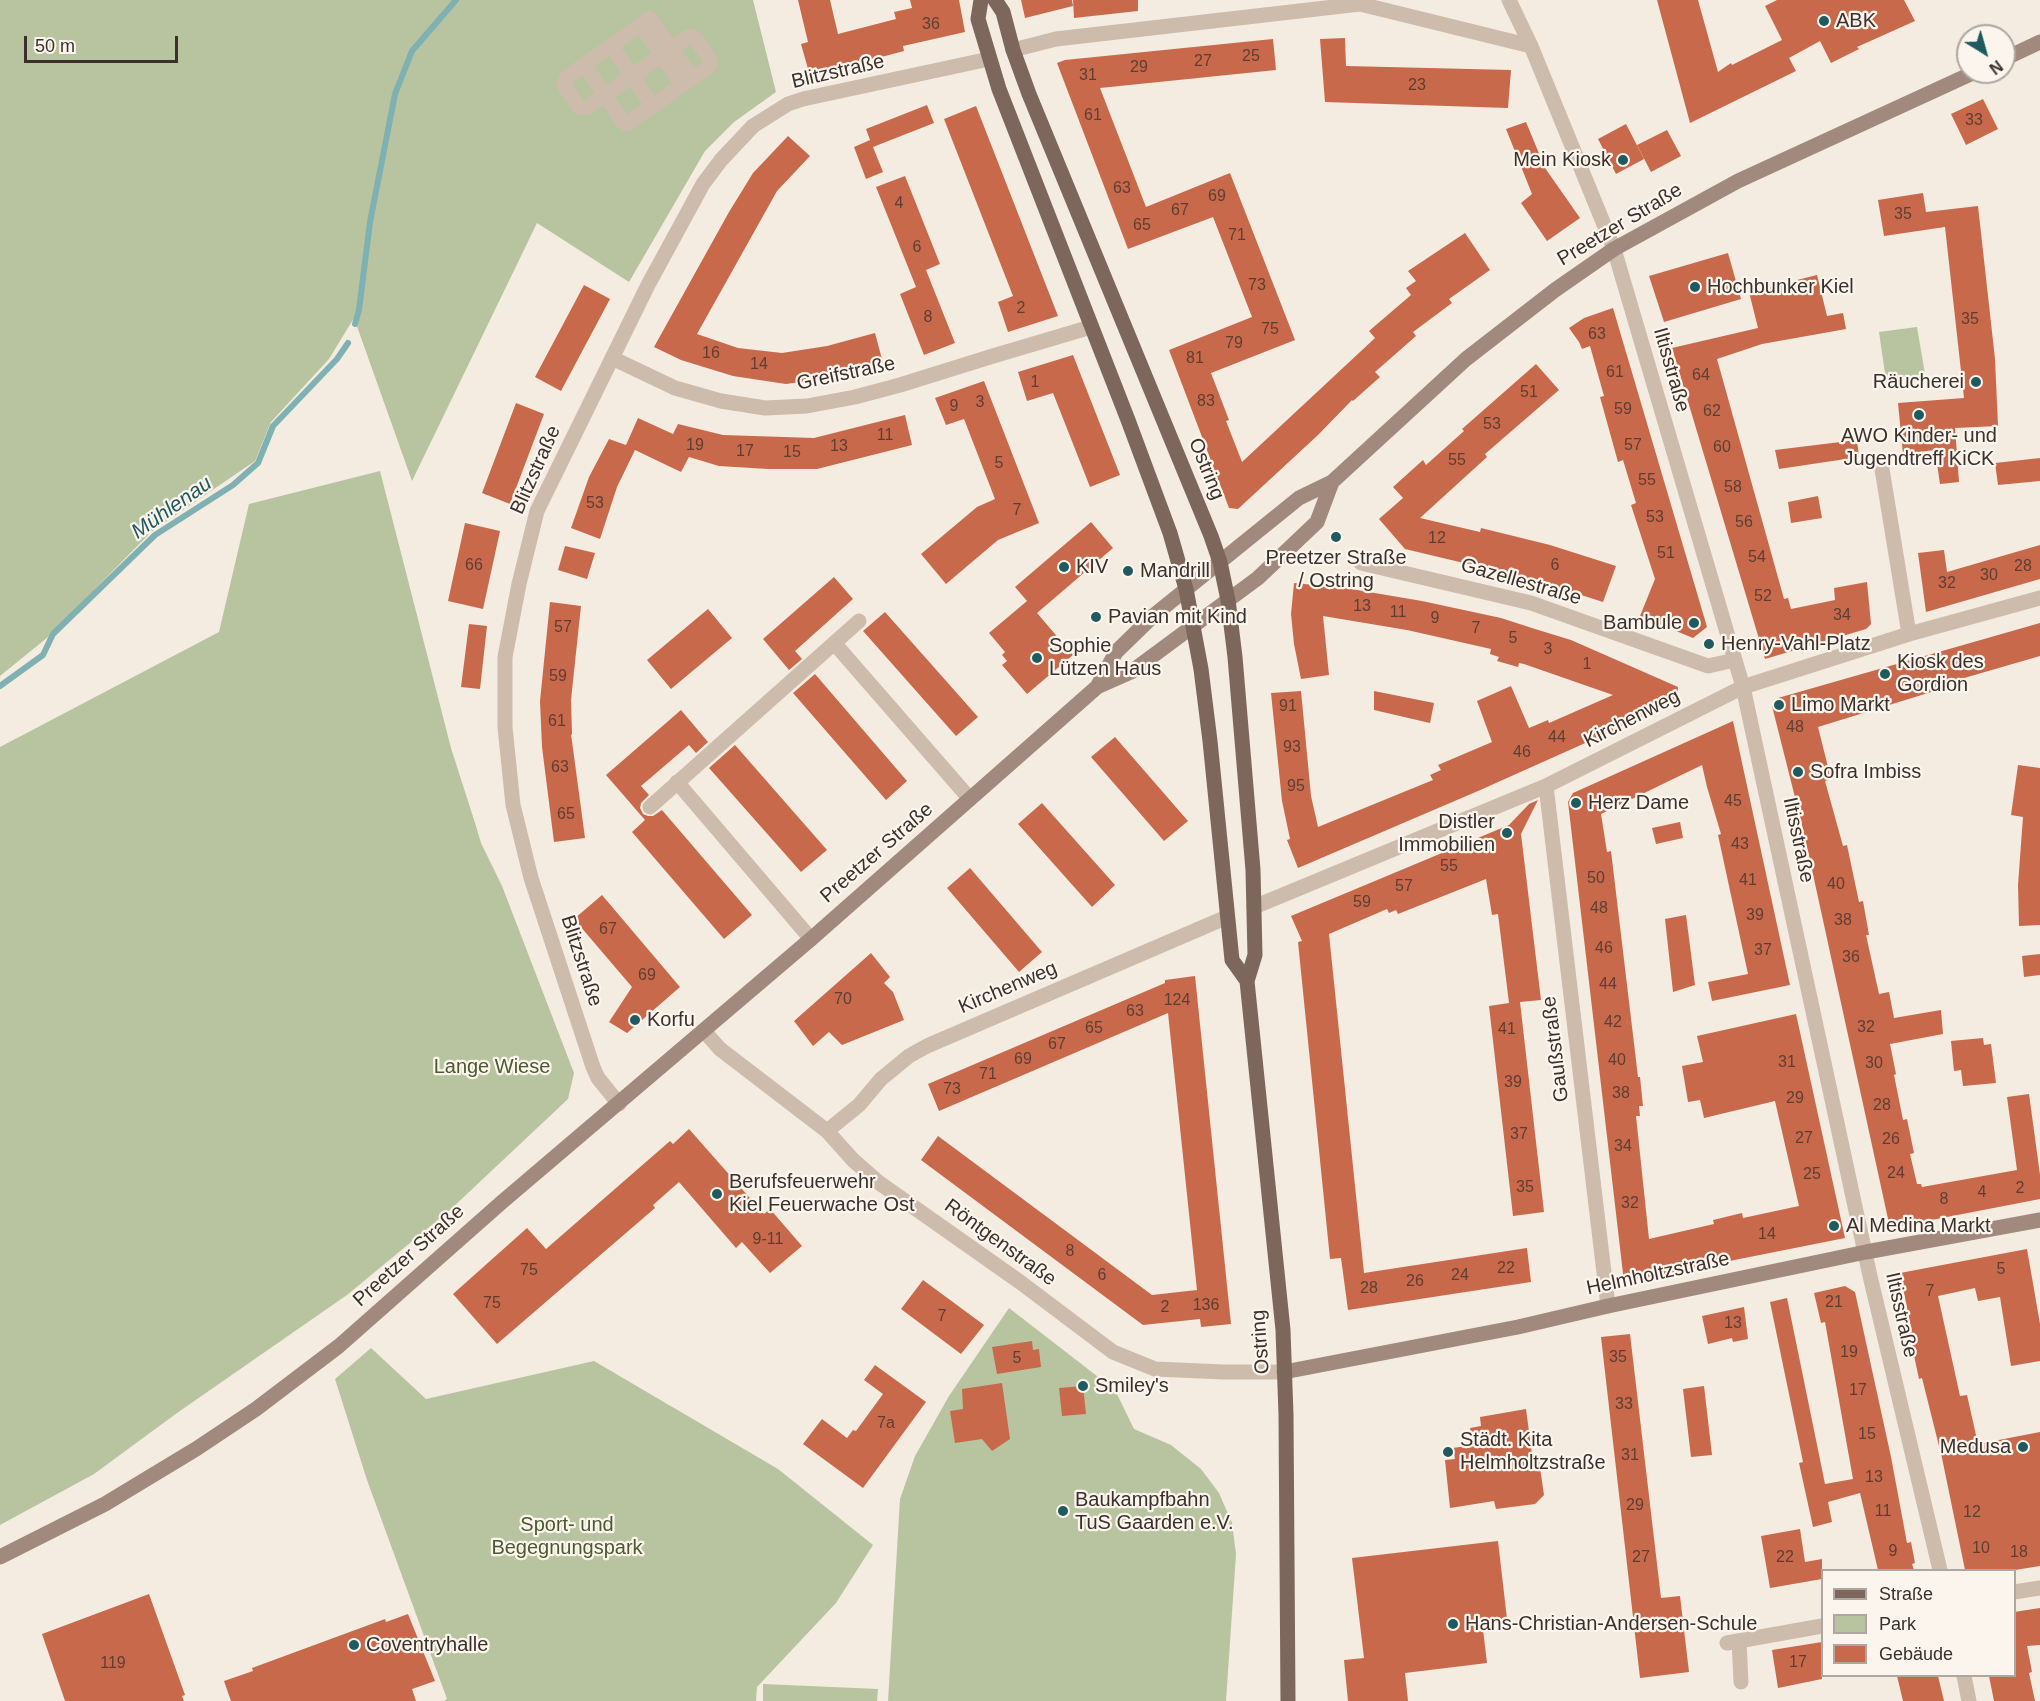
<!DOCTYPE html>
<meta charset="utf-8">
<style>
body{margin:0}
#map{position:relative;width:2040px;height:1701px;overflow:hidden;background:#f4ebe1;font-family:Helvetica,sans-serif}
canvas{display:block}
.legend{position:absolute;left:1821px;top:1569px;width:195px;height:108px;box-sizing:border-box;background:#fbf5ee;border:2px solid #aea6a0;margin:0;padding:8px 10px;list-style:none;font-size:18px;color:#3b302b}
.legend li{display:flex;align-items:center;gap:12px;height:30px}
.legend b{width:30px;border:2px solid #aea6a0}
.north{position:absolute;left:1956px;top:24px;width:60px;height:60px;box-sizing:border-box;background:#fbf5ee;border:2px solid #aea6a0;border-radius:50%;rotate:143deg;font-size:16px;font-weight:700;line-height:24px;text-align:center;color:#3b302b}
.north::after{content:'';display:block;margin:auto;width:21px;height:27px;background:#1f5a5e;clip-path:polygon(50% 0,100% 100%,50% 72%,0 100%)}
.scale{position:absolute;left:24px;top:36px;width:154px;height:27px;box-sizing:border-box;border:3px solid #3b302b;border-top:0;padding-left:8px;font-size:18px;line-height:21px;white-space:nowrap;color:#3b302b;-webkit-text-stroke:4px #fbf5ee;paint-order:stroke}
</style>
<div id="map">
<canvas width="2040" height="1701"></canvas>
<ul class="legend">
<li><b style="height:8px;background:#7d675c"></b>Straße</li>
<li><b style="height:16px;background:#b8c4a0"></b>Park</li>
<li><b style="height:16px;background:#c8694b"></b>Gebäude</li>
</ul>
<div class="north">N</div>
<div class="scale">50 m</div>
</div>
<script>
const context = document.querySelector('canvas').getContext('2d');
context.lineJoin = 'round';
function fill(path, color) { context.fillStyle = color; context.fill(path, 'evenodd'); }
const toPath = rows => new Path2D(rows.map(r => 'M' + r).join(''));
function stroke(path, color, width, dash) { context.strokeStyle = color; context.lineWidth = width; context.lineCap = dash ? 'butt' : 'round'; context.setLineDash(dash || []); context.stroke(path); }
function label(font, color, halo, rows, align = 'center') {
  context.font = font + ' Helvetica,sans-serif'; context.lineWidth = 4.5; context.setLineDash([]); context.textBaseline = 'middle'; context.strokeStyle = halo; context.fillStyle = color; for (const [text, x, y, turn = 0] of rows) {
    context.save(); context.translate(x, y); context.rotate((+turn || 0) * Math.PI / 180); context.textAlign = isNaN(turn) ? turn : align; if (halo) context.strokeText(text, 0, 0); context.fillText(text, 0, 0); context.restore();
  }
}
const green = toPath([
 [0,0,753,0,776,92,734,122,705,151,629,282,537,223,412,481,354,318,329,359,271,422,255,461,151,532,48,637,0,676],
 [1917,327,1925,374,1886,380,1879,332],
 [380,471,451,748,475,823,481,843,502,886,574,1073,568,1099,451,1209,347,1295,177,1413,94,1474,0,1525,0,747,219,632,249,504],
 [1009,1308,1115,1390,1134,1429,1171,1445,1201,1469,1219,1493,1232,1523,1236,1554,1226,1701,888,1701,900,1499,915,1456,949,1396],
 [371,1348,426,1399,594,1361,778,1469,873,1545,836,1603,757,1687,756,1701,444,1701,447,1699,367,1480,335,1379],
 [763,1684,878,1689,877,1701,763,1701]
]);
const stream = toPath([
 [355,324,359,310,370,222,395,94,412,51,456,0],
 [0,686,43,655,53,634,155,535,233,485,258,463,273,426,337,359,348,343]
]);
const building = toPath([
 [798,0,830,0,838,34,896,19,894,12,912,8,910,0,959,0,965,32,903,46,904,51,810,76,801,44,808,42],
 [1021,0,1072,0,1073,6,1025,18],
 [1073,0,1138,0,1138,11,1074,18],
 [1657,0,1698,0,1718,72,1731,63,1732,65,1782,40,1765,6,1777,0,1904,0,1915,21,1857,47,1859,49,1831,63,1820,41,1789,58,1796,71,1690,123],
 [1345,38,1346,66,1511,70,1508,108,1325,102,1320,39],
 [1273,39,1276,70,1100,88,1146,207,1230,173,1295,340,1211,373,1229,420,1226,421,1242,462,1375,338,1369,331,1411,295,1406,288,1416,281,1408,271,1465,233,1490,270,1449,299,1452,303,1413,332,1416,336,1375,372,1380,377,1353,401,1352,400,1318,435,1238,509,1229,508,1169,350,1252,317,1213,217,1128,249,1057,63,1065,60],
 [1983,99,1998,129,1966,145,1951,114],
 [927,105,934,123,873,147,883,172,866,179,854,147,870,140,866,129],
 [976,106,1058,316,1008,332,998,302,1013,296,944,119],
 [1526,122,1545,168,1580,218,1547,241,1521,203,1532,194,1506,129],
 [1626,124,1644,159,1616,174,1598,139],
 [1667,130,1681,156,1651,172,1637,145],
 [788,136,810,156,777,191,697,334,738,348,782,353,827,346,875,333,883,363,835,377,786,384,733,376,681,360,654,347,729,212,753,173],
 [905,176,940,264,926,270,955,343,924,355,900,294,916,287,876,187],
 [1923,193,1926,212,1978,206,1995,359,1998,426,1955,428,1959,482,1940,484,1935,450,1903,454,1898,403,1964,398,1945,227,1884,236,1878,200],
 [1728,253,1741,299,1664,322,1649,276],
 [1817,275,1827,316,1843,313,1846,329,1762,344,1717,359,1784,599,1788,598,1791,609,1835,600,1834,588,1867,582,1871,624,1866,629,1765,659,1672,348,1758,328,1749,292],
 [584,285,610,299,561,391,535,377],
 [1613,308,1707,627,1693,638,1640,616,1655,579,1631,505,1636,503,1623,460,1618,462,1600,397,1604,396,1590,346,1582,349,1579,342,1569,328,1584,318],
 [1073,355,1120,475,1090,487,1053,393,1027,401,1018,372],
 [1536,364,1559,390,1485,454,1487,457,1420,518,1480,532,1481,528,1550,545,1616,566,1603,602,1531,579,1405,549,1379,519,1403,498,1393,487,1423,460,1426,465,1464,431,1462,429],
 [984,381,1039,523,998,540,946,584,921,554,977,507,995,499,964,419,946,425,935,398],
 [516,403,544,414,510,504,482,493],
 [905,415,912,445,817,469,768,469,719,466,689,457,681,472,635,450,617,487,600,539,571,528,589,477,609,439,626,445,638,418,673,434,678,424,723,435,814,438],
 [1857,440,1859,457,1779,469,1775,450],
 [2040,458,2040,481,1998,485,1995,463],
 [1818,496,1822,518,1791,523,1788,502],
 [1091,522,1113,548,1037,613,1073,655,1027,694,1002,665,1007,661,1002,655,1005,652,989,633,1027,601,1015,587],
 [465,523,500,531,483,609,448,601],
 [2040,545,2040,579,1926,612,1918,553,1944,550,1947,572],
 [565,546,595,553,587,579,558,570],
 [834,577,853,599,795,651,802,659,789,670,763,639],
 [1294,583,1345,588,1422,601,1501,618,1535,629,1571,640,1678,687,1677,702,1478,791,1298,868,1287,840,1290,839,1282,801,1271,693,1301,691,1311,796,1318,827,1433,780,1430,775,1441,770,1438,765,1492,742,1477,701,1511,686,1529,728,1548,720,1549,723,1613,695,1524,664,1519,663,1518,667,1497,661,1499,657,1490,654,1491,649,1407,630,1323,616,1329,675,1301,679,1294,644,1291,614],
 [550,602,581,606,571,700,572,735,571,734,585,838,554,842,542,747,540,701],
 [708,609,732,638,671,689,647,660],
 [885,612,978,717,956,736,863,631],
 [2040,623,2040,656,1940,685,1941,689,1818,727,1831,779,1825,781,1843,846,1847,845,1859,902,1863,901,1869,935,1866,935,1879,994,1889,992,1894,1018,1941,1010,1943,1034,1890,1044,1896,1074,1894,1075,1903,1120,1907,1119,1914,1153,1910,1154,1917,1184,1921,1184,1922,1187,2017,1170,2007,1097,2029,1094,2040,1175,2040,1199,1890,1228,1804,833,1772,706,1778,698],
 [469,624,487,626,480,689,461,687],
 [815,674,907,781,886,800,793,693],
 [1374,691,1434,703,1430,723,1374,710],
 [681,710,708,742,696,753,689,745,641,786,649,795,641,803,640,808,643,814,648,816,653,816,662,810,752,915,724,939,632,832,645,820,606,775],
 [1733,721,1790,985,1712,1001,1708,982,1748,974,1718,835,1721,834,1707,787,1702,765,1601,814,1607,852,1611,851,1638,1077,1640,1077,1643,1106,1639,1106,1640,1116,1636,1116,1649,1239,1714,1224,1713,1220,1742,1213,1743,1218,1799,1206,1775,1101,1704,1118,1700,1100,1688,1102,1682,1066,1703,1062,1697,1036,1796,1014,1845,1238,1624,1282,1568,802,1573,793],
 [1115,737,1188,821,1164,841,1091,757],
 [735,745,827,850,801,872,709,768],
 [2018,765,2040,768,2040,925,2019,926,2018,885,2023,817,2011,815],
 [1538,800,1521,834,1541,1000,1520,1002,1544,1212,1513,1216,1489,1006,1509,1003,1498,914,1492,915,1486,879,1398,914,1396,910,1389,913,1387,909,1329,934,1364,1273,1527,1248,1531,1282,1348,1310,1341,1258,1330,1259,1298,942,1302,941,1291,916,1509,825,1529,804],
 [1042,803,1115,885,1092,907,1018,824],
 [1680,822,1683,838,1656,844,1652,828],
 [970,868,1042,952,1019,972,947,888],
 [602,895,680,987,627,1033,609,1022,632,987,574,919],
 [1686,915,1695,985,1673,992,1665,919],
 [871,953,890,977,884,983,893,992,904,1020,842,1045,829,1032,813,1046,794,1021],
 [2040,954,2040,975,2024,977,2022,956],
 [1195,976,1231,1324,1201,1327,1200,1319,1143,1325,921,1160,938,1136,1152,1295,1197,1290,1168,1013,939,1111,928,1084,1165,983,1165,980],
 [1983,1038,1984,1045,1991,1044,1996,1083,1963,1086,1961,1070,1954,1071,1951,1041],
 [689,1129,764,1214,770,1209,802,1246,770,1273,742,1242,736,1248,679,1182,653,1205,655,1208,497,1344,453,1294,527,1228,546,1249,670,1141,673,1144],
 [2027,1249,2040,1324,2040,1361,2011,1366,2000,1297,1978,1301,1975,1288,1938,1296,1960,1396,1967,1395,1978,1444,2040,1432,2040,1566,2015,1570,1965,1570,1942,1458,1922,1378,1919,1379,1909,1332,1912,1332,1900,1273],
 [923,1280,984,1325,961,1354,901,1309],
 [1845,1286,1855,1292,1891,1457,1907,1543,1911,1542,1915,1563,1912,1564,1914,1570,1878,1570,1860,1493,1828,1502,1832,1522,1813,1527,1799,1463,1803,1462,1770,1302,1787,1298,1825,1484,1853,1479,1825,1322,1821,1323,1814,1293],
 [1744,1307,1748,1339,1733,1342,1732,1338,1708,1344,1702,1316],
 [1630,1334,1661,1598,1680,1596,1689,1672,1640,1678,1601,1337],
 [1032,1341,1033,1350,1039,1349,1041,1367,997,1374,992,1347],
 [875,1365,926,1402,863,1488,803,1444,822,1419,847,1438,853,1430,856,1431,883,1394,864,1380],
 [1002,1383,1010,1439,992,1451,982,1439,955,1443,950,1411,963,1409,962,1389],
 [1083,1386,1086,1414,1062,1416,1059,1388],
 [1704,1386,1712,1455,1691,1457,1683,1389],
 [1526,1409,1532,1454,1538,1454,1544,1495,1535,1504,1496,1509,1494,1501,1450,1508,1445,1460,1455,1459,1453,1448,1473,1445,1470,1428,1481,1426,1480,1417],
 [1800,1529,1805,1562,1822,1559,1822,1579,1770,1588,1761,1536],
 [1498,1541,1507,1619,1482,1621,1487,1663,1405,1673,1408,1701,1348,1701,1344,1660,1364,1658,1352,1558],
 [149,1594,185,1695,182,1696,184,1701,65,1701,42,1634],
 [2040,1608,2040,1645,2027,1646,2032,1672,2029,1673,2035,1701,1994,1701,1989,1676,2014,1676,2014,1612],
 [408,1614,435,1681,412,1689,416,1701,231,1701,224,1681,253,1671,252,1668,385,1619,386,1622],
 [1822,1642,1822,1679,1778,1688,1772,1650],
 [1897,1676,1938,1676,1944,1701,1903,1701]
]);
const street = toPath([
 [1509,0,1531,46,1614,249,1743,687,1870,1276,1940,1570],
 [641,25,682,85],
 [611,46,653,106],
 [1013,50,1056,39,1360,4,1531,46],
 [584,65,567,77,564,85,579,107,587,108,605,95,648,65,653,61,657,59,661,55,671,48,681,42,689,36,695,38,708,56,710,64,708,68,678,88,627,124,623,122,605,95,584,65,650,18,671,48,693,78],
 [612,358,675,388,721,401,765,408,807,406,855,397,900,385,993,356,1091,327],
 [1881,463,1909,634],
 [1361,563,1531,603,1708,666,1735,660],
 [835,644,970,799],
 [677,782,811,939],
 [1546,786,1608,1306],
 [650,807,859,621],
 [1254,907,1546,786,1743,687,1909,634,2040,598],
 [704,1031,720,1049,827,1131,853,1160,878,1182,1020,1282,1113,1352,1155,1369,1224,1372,1284,1372],
 [619,1104,598,1078,593,1067,531,878,513,805,505,727,505,657,519,584,537,511,648,285,703,184,721,160,753,126,788,104,803,99,989,59],
 [827,1131,859,1105,881,1079,909,1056,927,1046,1227,917],
 [2014,1592,2040,1588],
 [1739,1641,1741,1682],
 [1727,1643,1822,1626],
 [1964,1676,1969,1701]
]);
const secondary = toPath([
 [2004,59,2040,42],
 [1097,687,1116,652,1153,616,1299,498,1332,482,1466,359,1555,290,1614,249,1738,181,1975,72],
 [1284,1372,1518,1327,1608,1306,1866,1252,2040,1220],
 [0,1557,105,1504,196,1449,256,1409,339,1346,502,1202,811,939,1097,687,1131,672,1258,578,1317,522,1332,482]
]);
const primary = toPath([
 [981,0,978,19,999,89,1128,420,1170,533,1186,589,1201,669,1210,741,1232,960,1247,981],
 [995,0,1003,12,1013,50,1029,94,1211,536,1220,562,1228,600,1235,657,1253,870,1255,955,1247,981,1283,1330,1286,1415,1288,1701]
]);
const markers = [
 [1824,21,6,"#1f5a5e"],
 [1623,160,6,"#1f5a5e"],
 [1695,287,6,"#1f5a5e"],
 [1976,382,6,"#1f5a5e"],
 [1919,415,6,"#1f5a5e"],
 [1336,537,6,"#1f5a5e"],
 [1064,567,6,"#1f5a5e"],
 [1128,571,6,"#1f5a5e"],
 [1096,617,6,"#1f5a5e"],
 [1694,623,6,"#1f5a5e"],
 [1709,644,6,"#1f5a5e"],
 [1037,658,6,"#1f5a5e"],
 [1885,674,6,"#1f5a5e"],
 [1779,705,6,"#1f5a5e"],
 [1798,772,6,"#1f5a5e"],
 [1576,803,6,"#1f5a5e"],
 [1507,833,6,"#1f5a5e"],
 [635,1020,6,"#1f5a5e"],
 [717,1194,6,"#1f5a5e"],
 [1834,1226,6,"#1f5a5e"],
 [1083,1386,6,"#1f5a5e"],
 [2023,1447,6,"#1f5a5e"],
 [1448,1452,6,"#1f5a5e"],
 [1063,1511,6,"#1f5a5e"],
 [1453,1624,6,"#1f5a5e"],
 [354,1645,6,"#1f5a5e"]
];
const numberNames = [
 ["36",931,25],
 ["25",1251,57],
 ["27",1203,62],
 ["29",1139,68],
 ["31",1088,76],
 ["23",1417,86],
 ["61",1093,116],
 ["33",1974,121],
 ["63",1122,189],
 ["69",1217,197],
 ["4",899,204],
 ["67",1180,211],
 ["35",1903,215],
 ["65",1142,226],
 ["71",1237,236],
 ["6",917,248],
 ["73",1257,286],
 ["2",1021,309],
 ["8",928,318],
 ["35",1970,320],
 ["75",1270,330],
 ["63",1597,335],
 ["79",1234,344],
 ["16",711,354],
 ["81",1195,359],
 ["14",759,365],
 ["61",1615,373],
 ["64",1701,376],
 ["1",1035,383],
 ["51",1529,393],
 ["83",1206,402],
 ["3",980,403],
 ["9",954,407],
 ["59",1623,410],
 ["62",1712,412],
 ["53",1492,425],
 ["11",885,436],
 ["19",695,446],
 ["57",1633,446],
 ["13",839,447],
 ["60",1722,448],
 ["17",745,452],
 ["15",792,453],
 ["55",1457,461],
 ["5",999,464],
 ["55",1647,481],
 ["58",1733,488],
 ["53",595,504],
 ["7",1017,511],
 ["53",1655,518],
 ["56",1744,523],
 ["12",1437,539],
 ["51",1666,554],
 ["54",1757,558],
 ["66",474,566],
 ["6",1555,566],
 ["28",2023,567],
 ["30",1989,576],
 ["32",1947,584],
 ["52",1763,597],
 ["13",1362,607],
 ["11",1398,613],
 ["34",1842,616],
 ["9",1435,619],
 ["57",563,628],
 ["7",1476,629],
 ["5",1513,639],
 ["3",1548,650],
 ["1",1587,665],
 ["59",558,677],
 ["91",1288,707],
 ["61",557,722],
 ["48",1795,728],
 ["44",1557,738],
 ["93",1292,748],
 ["46",1522,753],
 ["63",560,768],
 ["95",1296,787],
 ["45",1733,802],
 ["65",566,815],
 ["43",1740,845],
 ["55",1449,867],
 ["50",1596,879],
 ["41",1748,881],
 ["40",1836,885],
 ["57",1404,887],
 ["59",1362,903],
 ["48",1599,909],
 ["39",1755,916],
 ["38",1843,921],
 ["67",608,930],
 ["46",1604,949],
 ["37",1763,951],
 ["36",1851,958],
 ["69",647,976],
 ["44",1608,985],
 ["70",843,1000],
 ["124",1177,1001],
 ["63",1135,1012],
 ["42",1613,1023],
 ["32",1866,1028],
 ["65",1094,1029],
 ["41",1507,1030],
 ["67",1057,1045],
 ["69",1023,1060],
 ["40",1617,1061],
 ["31",1787,1063],
 ["30",1874,1064],
 ["71",988,1075],
 ["39",1513,1083],
 ["73",952,1090],
 ["38",1621,1094],
 ["29",1795,1099],
 ["28",1882,1106],
 ["37",1519,1135],
 ["27",1804,1139],
 ["26",1891,1140],
 ["34",1623,1147],
 ["24",1896,1174],
 ["25",1812,1175],
 ["35",1525,1188],
 ["2",2020,1189],
 ["4",1982,1193],
 ["8",1944,1200],
 ["32",1630,1204],
 ["14",1767,1235],
 ["9-11",768,1240],
 ["8",1070,1252],
 ["22",1506,1269],
 ["5",2001,1270],
 ["75",529,1271],
 ["6",1102,1276],
 ["24",1460,1276],
 ["26",1415,1282],
 ["28",1369,1289],
 ["7",1930,1292],
 ["21",1834,1303],
 ["75",492,1304],
 ["136",1206,1306],
 ["2",1165,1308],
 ["7",942,1317],
 ["13",1733,1324],
 ["19",1849,1353],
 ["35",1618,1358],
 ["5",1017,1359],
 ["17",1858,1391],
 ["33",1624,1405],
 ["7a",886,1424],
 ["15",1867,1435],
 ["31",1630,1456],
 ["13",1874,1478],
 ["29",1635,1506],
 ["11",1883,1512],
 ["12",1972,1513],
 ["10",1981,1549],
 ["9",1893,1552],
 ["18",2019,1553],
 ["27",1641,1558],
 ["22",1785,1558],
 ["17",1798,1663],
 ["119",113,1664]
];
const poiNames = [
 ["ABK",1836,21],
 ["Mein Kiosk",1611,160,"right"],
 ["Hochbunker Kiel",1707,287],
 ["Räucherei",1964,382,"right"],
 ["AWO Kinder- und",1919,436,"center"],
 ["Jugendtreff KiCK",1919,459,"center"],
 ["Preetzer Straße",1336,558,"center"],
 ["/ Ostring",1336,581,"center"],
 ["KIV",1076,567],
 ["Mandrill",1140,571],
 ["Pavian mit Kind",1108,617],
 ["Bambule",1682,623,"right"],
 ["Henry-Vahl-Platz",1721,644],
 ["Sophie",1049,646],
 ["Lützen Haus",1049,669],
 ["Kiosk des",1897,662],
 ["Gordion",1897,685],
 ["Limo Markt",1791,705],
 ["Sofra Imbiss",1810,772],
 ["Herz Dame",1588,803],
 ["Distler",1495,822,"right"],
 ["Immobilien",1495,845,"right"],
 ["Korfu",647,1020],
 ["Berufsfeuerwehr",729,1182],
 ["Kiel Feuerwache Ost",729,1205],
 ["Al Medina Markt",1846,1226],
 ["Smiley's",1095,1386],
 ["Städt. Kita",1460,1440],
 ["Helmholtzstraße",1460,1463],
 ["Medusa",2011,1447,"right"],
 ["Baukampfbahn",1075,1500],
 ["TuS Gaarden e.V.",1075,1523],
 ["Hans-Christian-Andersen-Schule",1465,1624],
 ["Coventryhalle",366,1645]
];
const streetNames = [
 ["Blitzstraße",838,72,-13],
 ["Preetzer Straße",1620,225,-31],
 ["Iltisstraße",1671,370,74],
 ["Greifstraße",846,374,-12],
 ["Ostring",1206,469,68],
 ["Blitzstraße",536,470,-66],
 ["Gazellestraße",1521,582,16],
 ["Kirchenweg",1632,719,-27],
 ["Iltisstraße",1798,840,78],
 ["Preetzer Straße",877,853,-41],
 ["Blitzstraße",581,961,72],
 ["Kirchenweg",1008,988,-23],
 ["Gaußstraße",1556,1049,-97],
 ["Röntgenstraße",1000,1243,36],
 ["Preetzer Straße",409,1256,-42],
 ["Helmholtzstraße",1658,1274,-12],
 ["Iltisstraße",1901,1315,77],
 ["Ostring",1261,1342,-94]
];
const parkNames = [
 ["Lange Wiese",492,1067],
 ["Sport- und",567,1525],
 ["Begegnungspark",567,1548]
];
const waterNames = [
 ["Mühlenau",172,508,-35]
];
fill(green, '#b8c4a0');
stroke(stream, '#7fb0b2', 6);
fill(building, '#c8694b');
stroke(street, '#cdbbac', 15);
stroke(secondary, '#a18a7d', 15);
stroke(primary, '#7d675c', 15);
for (const [x, y, r, color] of markers) { const dot = new Path2D(); dot.arc(x, y, r, 0, 2 * Math.PI); context.fillStyle = color; context.fill(dot); stroke(dot, '#fbf5ee', 2); }
label('16px', '#5e3e33', null, numberNames);
label('20px', '#3b302b', '#fbf5ee', poiNames, 'left');
label('20px', '#3b302b', '#fbf5ee', streetNames);
label('20px', '#4a5a2e', '#fbf5ee', parkNames);
label('italic 21px', '#1f5a5e', '#fbf5ee', waterNames);
</script>
